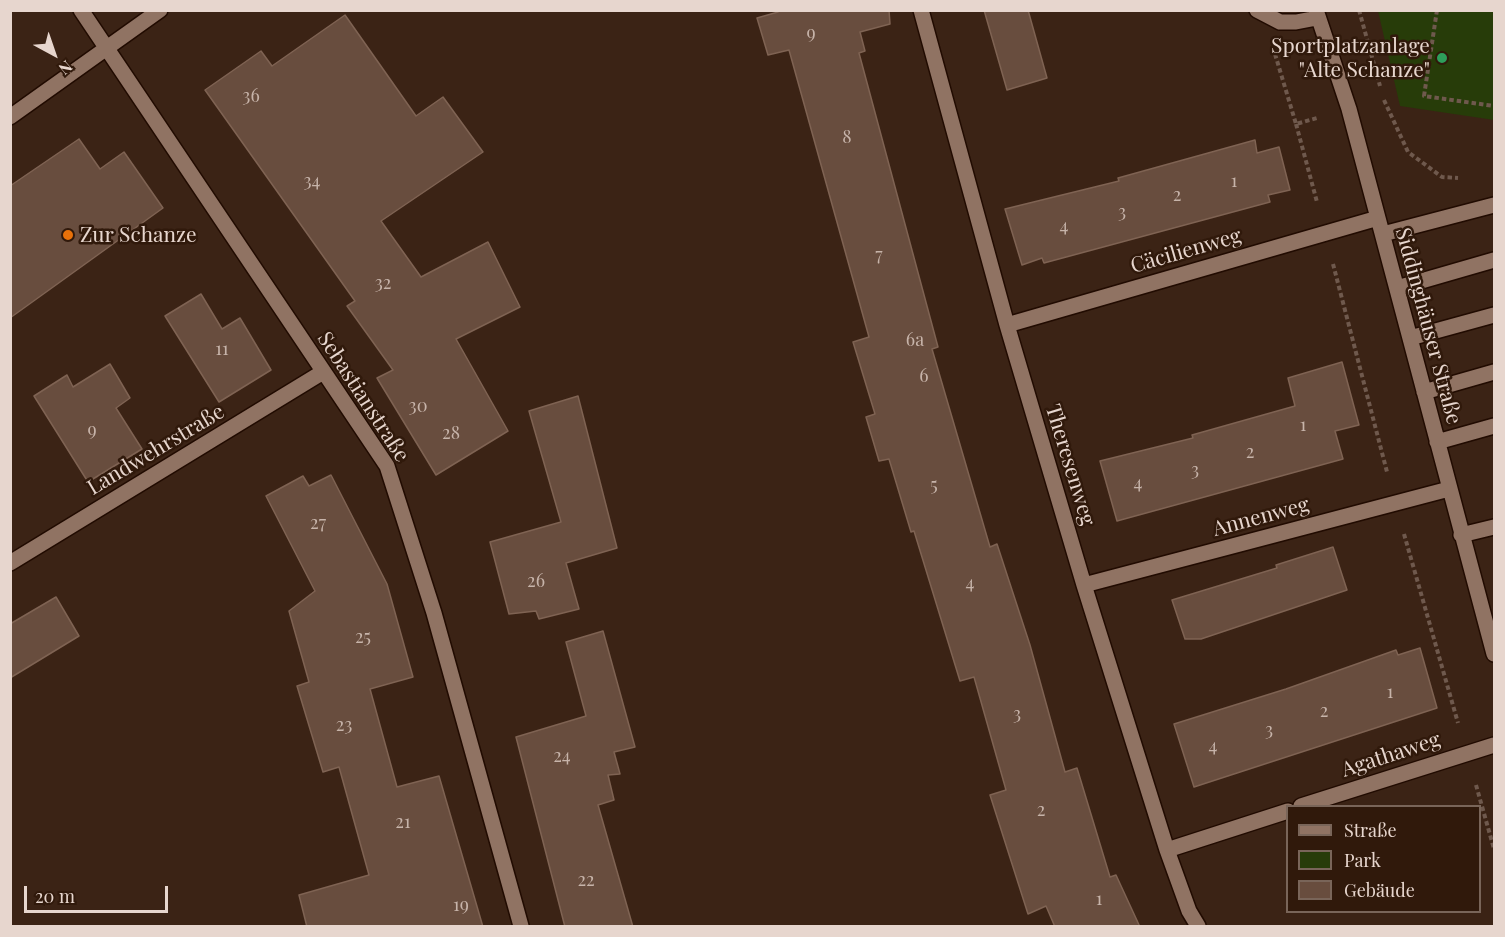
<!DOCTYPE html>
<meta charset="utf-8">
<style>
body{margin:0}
#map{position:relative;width:1505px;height:937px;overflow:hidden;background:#3b2315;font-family:"Playfair Display",serif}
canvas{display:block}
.frame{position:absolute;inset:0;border:12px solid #e7d6ce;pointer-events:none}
.legend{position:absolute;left:1286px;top:805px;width:195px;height:108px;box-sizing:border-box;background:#30190b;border:2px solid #796559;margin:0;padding:8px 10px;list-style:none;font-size:18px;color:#e7d6ce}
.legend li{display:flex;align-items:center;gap:12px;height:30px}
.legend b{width:30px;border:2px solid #796559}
.north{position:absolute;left:24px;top:24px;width:60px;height:60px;-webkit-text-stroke:4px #30190b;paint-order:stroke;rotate:140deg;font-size:16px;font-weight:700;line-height:24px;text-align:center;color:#e7d6ce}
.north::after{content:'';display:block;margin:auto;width:21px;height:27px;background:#e7d6ce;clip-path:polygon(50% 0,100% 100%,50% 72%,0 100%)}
.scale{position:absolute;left:24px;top:886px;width:144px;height:27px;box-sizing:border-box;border:3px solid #e7d6ce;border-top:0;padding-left:8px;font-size:18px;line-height:21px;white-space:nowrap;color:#e7d6ce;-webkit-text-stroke:4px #30190b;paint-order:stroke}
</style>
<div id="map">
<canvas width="1505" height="937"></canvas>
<div class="frame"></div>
<ul class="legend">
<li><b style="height:8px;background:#907363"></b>Straße</li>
<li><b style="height:16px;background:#273c09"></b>Park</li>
<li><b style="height:16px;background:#684d3e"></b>Gebäude</li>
</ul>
<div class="north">N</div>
<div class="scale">20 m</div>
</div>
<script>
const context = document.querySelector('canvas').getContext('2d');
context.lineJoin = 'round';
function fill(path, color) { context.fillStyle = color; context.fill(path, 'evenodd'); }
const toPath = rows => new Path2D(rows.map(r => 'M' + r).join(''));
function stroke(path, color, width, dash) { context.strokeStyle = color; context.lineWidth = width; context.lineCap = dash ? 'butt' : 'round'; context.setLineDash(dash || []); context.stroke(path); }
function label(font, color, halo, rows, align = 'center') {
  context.font = font + ' "Playfair Display",serif'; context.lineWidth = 5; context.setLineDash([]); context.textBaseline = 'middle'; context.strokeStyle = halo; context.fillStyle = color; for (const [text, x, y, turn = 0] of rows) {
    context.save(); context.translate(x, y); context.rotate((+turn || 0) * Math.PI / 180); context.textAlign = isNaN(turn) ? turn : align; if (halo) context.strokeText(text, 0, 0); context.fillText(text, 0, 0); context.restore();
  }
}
const green = toPath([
 [1378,11,1494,11,1494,120,1400,106]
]);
const building = toPath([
 [778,10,889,10,890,24,860,32,865,51,859,53,938,347,932,349,990,547,997,544,1030,645,1065,772,1077,768,1110,877,1116,875,1140,927,1055,927,1046,906,1028,914,990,795,1006,790,974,677,960,681,914,531,911,532,889,459,879,461,866,417,875,414,853,342,869,337,789,50,768,55,757,18,778,12,778,10],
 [984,10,1028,10,1047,78,1007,90,984,10],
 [345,15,416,116,443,97,483,152,381,221,421,277,488,242,520,307,456,339,508,431,436,475,377,378,393,370,347,306,355,301,205,90,261,51,272,66,345,15],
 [79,139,100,169,124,152,163,208,10,318,10,186,79,139],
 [1255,140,1257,153,1279,147,1290,190,1268,195,1270,202,1044,263,1042,258,1022,265,1005,209,1119,181,1118,178,1255,140],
 [201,294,222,329,240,318,271,370,219,402,165,316,201,294],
 [1342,362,1359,425,1335,431,1343,459,1117,521,1100,461,1193,438,1192,435,1295,406,1288,378,1342,362],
 [110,364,130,398,116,408,142,449,88,482,34,396,67,375,73,387,110,364],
 [578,396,617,548,566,563,579,609,539,619,536,611,509,614,490,542,561,522,529,411,578,396],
 [331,475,387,584,413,677,370,689,397,787,439,776,483,927,307,927,299,895,369,875,339,767,323,772,297,686,309,682,289,611,315,591,266,496,303,476,309,486,331,475],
 [1333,547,1347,590,1201,639,1185,639,1172,600,1277,568,1276,565,1333,547],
 [56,597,79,636,10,678,10,624,56,597],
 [603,631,635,747,614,752,620,774,608,775,614,800,598,805,633,927,565,927,516,737,586,716,566,642,603,631],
 [1420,648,1437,708,1194,787,1174,724,1286,689,1396,650,1398,655,1420,648]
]);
const path = toPath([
 [1359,10,1380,86],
 [1437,10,1424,96,1494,106],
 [1275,54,1296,124,1317,118],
 [1384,100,1408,152,1442,177,1458,178],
 [1296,124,1317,202],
 [1333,264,1387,472],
 [1404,534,1458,723],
 [1476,785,1494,849]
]);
const minor = toPath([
 [81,10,387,466,434,613,521,926],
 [921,10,1007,325,1084,585,1167,850,1189,911,1198,926],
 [1257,10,1280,22,1296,22,1317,18],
 [1316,10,1349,109,1494,654],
 [10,117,160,10],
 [1383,234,1494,205],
 [1397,288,1494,260],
 [1007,325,1378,218],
 [1410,338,1494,315],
 [1424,392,1494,372],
 [1437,442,1494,426],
 [1461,535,1494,527],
 [10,563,323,372],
 [1084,585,1449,489],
 [1301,806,1494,745],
 [1167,850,1288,811]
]);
const markers = [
 [1442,58,6,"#2e9e5b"],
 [68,235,6,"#e8710a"]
];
const numberNames = [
 ["9",811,33],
 ["36",251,96],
 ["8",847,137],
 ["34",312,181],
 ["1",1234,181],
 ["2",1177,195],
 ["3",1122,212],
 ["4",1064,226],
 ["7",879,255],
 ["32",383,283],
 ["6a",915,340],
 ["11",222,349],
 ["6",924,376],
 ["30",418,406],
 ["1",1303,425],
 ["9",92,430],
 ["28",451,433],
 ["2",1250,452],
 ["3",1195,470],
 ["4",1138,483],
 ["5",934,485],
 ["27",318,523],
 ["26",536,581],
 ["4",970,583],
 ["25",363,637],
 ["1",1390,692],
 ["2",1324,711],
 ["3",1017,714],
 ["23",344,725],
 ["3",1269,730],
 ["4",1213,746],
 ["24",562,756],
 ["2",1041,810],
 ["21",403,822],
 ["22",586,880],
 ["1",1099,899],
 ["19",461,905]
];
const poiNames = [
 ["Sportplatzanlage",1430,46],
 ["\"Alte Schanze\"",1430,70],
 ["Zur Schanze",80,235,"left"]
];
const streetNames = [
 ["Cäcilienweg",1186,251,-16],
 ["Siddinghäuser Straße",1428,326,75],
 ["Sebastianstraße",363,397,57],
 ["Landwehrstraße",156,450,-31],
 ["Theresenweg",1070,465,73],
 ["Annenweg",1261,517,-15],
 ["Agathaweg",1391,755,-18]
];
fill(green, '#273c09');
fill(building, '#684d3e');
stroke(building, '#7f6353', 1.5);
stroke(minor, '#210b01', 18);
stroke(path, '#6f594d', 4, [4.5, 3]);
stroke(minor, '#907363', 15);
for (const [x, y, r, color] of markers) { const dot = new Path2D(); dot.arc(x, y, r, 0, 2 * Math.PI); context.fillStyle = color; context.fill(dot); stroke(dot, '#30190b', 2); }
label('18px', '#c7b4aa', null, numberNames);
label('21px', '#e7d6ce', '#30190b', poiNames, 'right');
label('21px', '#e7d6ce', '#30190b', streetNames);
</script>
